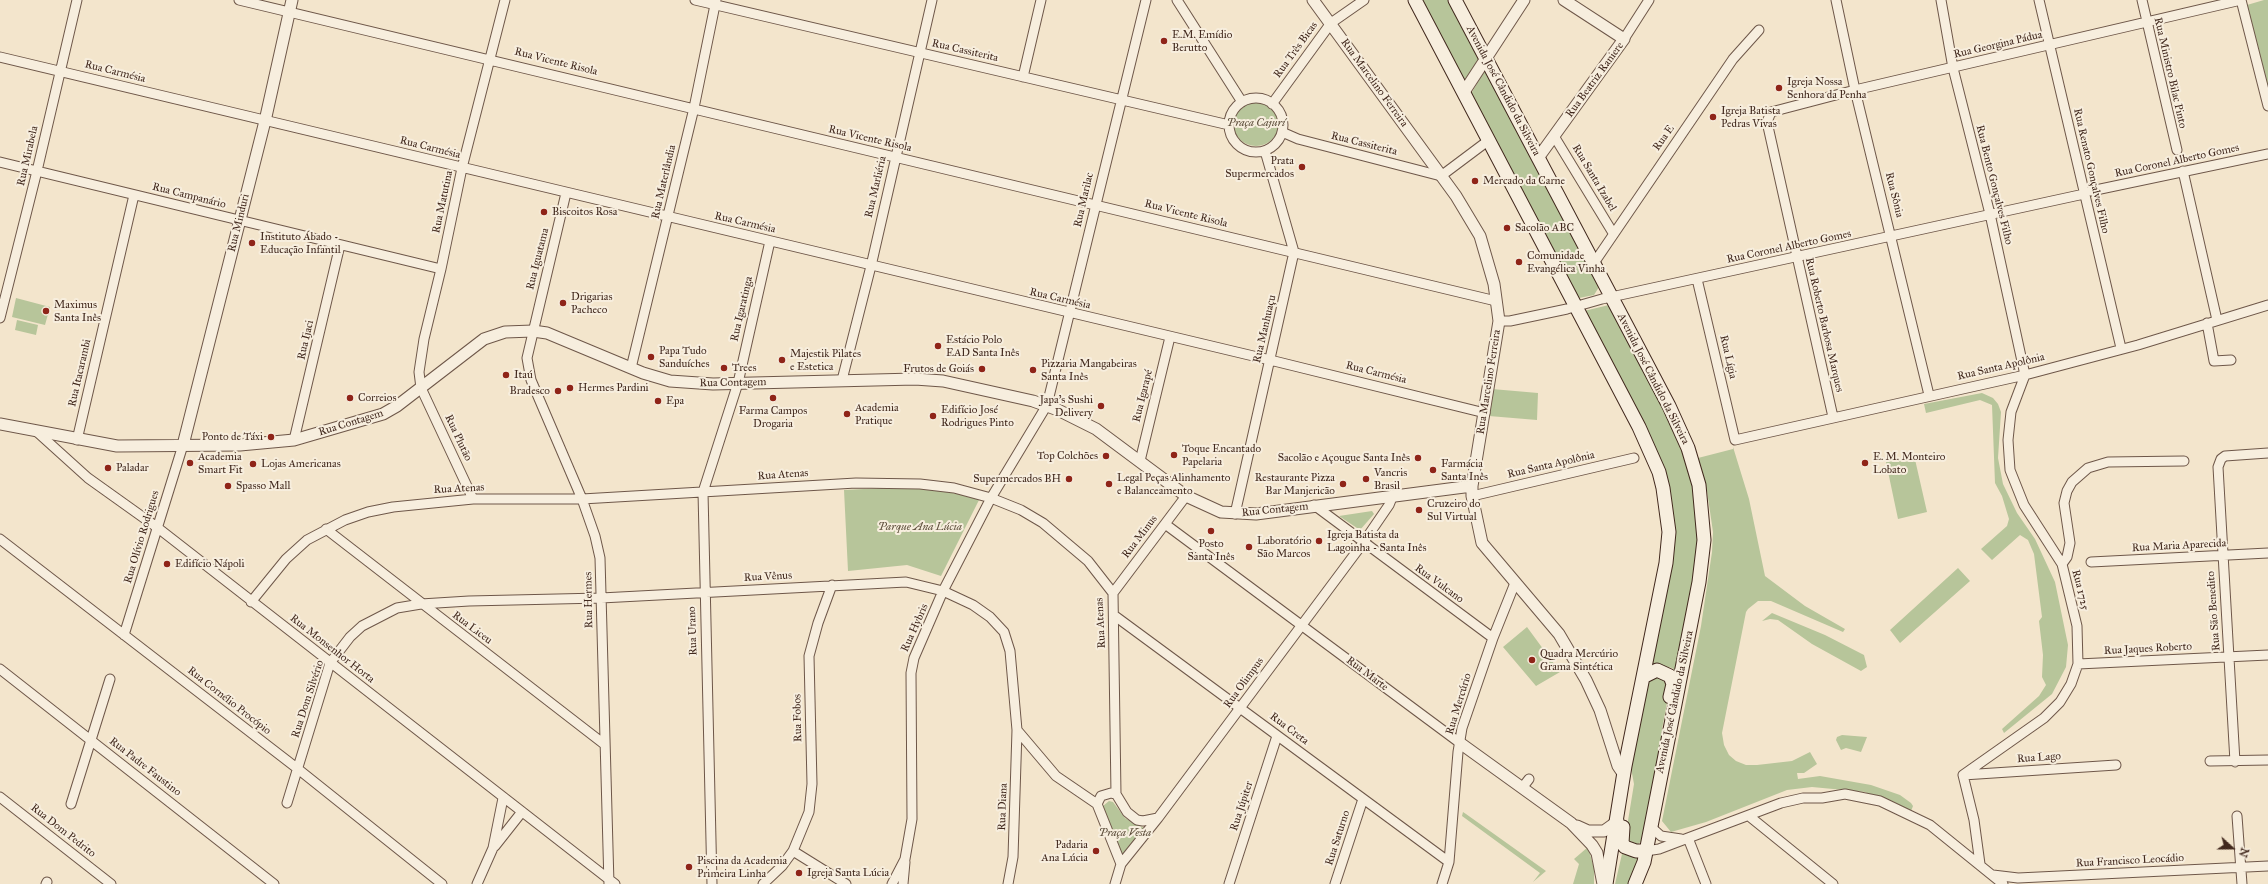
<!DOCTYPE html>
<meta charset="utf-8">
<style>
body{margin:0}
#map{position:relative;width:2268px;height:884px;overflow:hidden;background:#f3e5cc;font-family:"IM FELL Great Primer",serif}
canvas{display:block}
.north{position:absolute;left:2212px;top:828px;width:40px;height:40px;-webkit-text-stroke:3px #f7eede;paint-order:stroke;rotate:111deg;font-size:11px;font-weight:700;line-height:16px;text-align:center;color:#41281d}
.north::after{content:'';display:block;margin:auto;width:14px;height:18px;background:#41281d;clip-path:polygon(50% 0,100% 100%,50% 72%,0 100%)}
</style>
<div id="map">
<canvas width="2268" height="884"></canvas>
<div class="north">N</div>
</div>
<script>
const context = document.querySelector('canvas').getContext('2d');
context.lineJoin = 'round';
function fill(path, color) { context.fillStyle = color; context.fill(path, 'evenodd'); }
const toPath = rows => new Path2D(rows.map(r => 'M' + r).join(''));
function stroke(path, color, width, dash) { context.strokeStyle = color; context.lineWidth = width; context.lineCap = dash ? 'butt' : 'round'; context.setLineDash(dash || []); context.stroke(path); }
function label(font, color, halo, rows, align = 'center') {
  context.font = font + ' "IM FELL Great Primer",serif'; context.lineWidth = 4; context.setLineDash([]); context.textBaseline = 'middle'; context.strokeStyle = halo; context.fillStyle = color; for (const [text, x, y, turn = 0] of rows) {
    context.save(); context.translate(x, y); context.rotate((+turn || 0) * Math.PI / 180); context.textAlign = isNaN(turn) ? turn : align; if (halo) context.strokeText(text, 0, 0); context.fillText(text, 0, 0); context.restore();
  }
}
const green = toPath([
 [1421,0,1450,0,1480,58,1465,82],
 [2264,0,2268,0,2268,90,2247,5],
 [1486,68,1599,287,1594,295,1579,298,1471,94],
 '1233 123a23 23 0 1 1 46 0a23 23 0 1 1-46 0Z',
 [16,298,50,307,45,325,12,317],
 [1609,305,1679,437,1692,475,1697,506,1698,550,1677,672,1672,668,1660,665,1652,666,1669,578,1671,507,1584,311],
 [17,320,38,325,36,335,15,330],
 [1492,389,1538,393,1537,420,1489,416],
 [1982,393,1993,398,1998,404,2001,412,1998,458,2003,484,2017,513,2035,539,2055,582,2068,645,2066,667,2052,694,2004,733,2002,729,2039,696,2046,685,2042,677,2043,655,2039,621,2042,617,2034,554,2028,540,2020,535,1992,560,1981,549,2007,526,2009,519,2002,496,1995,483,1992,405,1980,400,1926,413,1924,404],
 [1733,447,1749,499,1765,576,1805,606,1845,629,1843,632,1771,601,1758,601,1748,609,1746,612,1722,733,1724,745,1729,755,1736,761,1746,765,1757,765,1792,761,1810,752,1817,764,1804,773,1797,773,1798,779,1820,776,1871,785,1900,795,1911,803,1913,806,1910,814,1865,792,1812,787,1787,790,1706,822,1671,832,1662,821,1701,626,1712,552,1713,532,1707,491,1698,458,1733,449],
 [1914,455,1927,512,1898,519,1886,462],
 [883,488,924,488,980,498,941,576,907,565,848,571,844,490],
 [1372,511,1374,514,1360,530,1339,516],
 [1958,568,1970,581,1900,643,1890,630],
 [1772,613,1825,635,1864,655,1867,667,1861,671,1812,644,1778,620,1770,619,1762,621],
 [1527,627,1560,672,1536,686,1503,647],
 [1656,677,1663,678,1670,687,1662,729,1663,745,1643,840,1638,844,1625,839,1634,784,1631,768,1649,680],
 [1842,735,1867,737,1861,752,1846,748,1841,750,1836,740,1837,737],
 [1109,801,1113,802,1125,818,1144,828,1122,855,1119,853,1103,806],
 [1463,812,1466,814,1546,871,1533,882,1540,873,1462,816],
 [1588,847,1594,868,1594,884,1573,884,1579,864,1574,859],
 [1622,854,1639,858,1629,884,1615,884]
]);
const minor = toPath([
 [239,0,1496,301],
 [695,0,1229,125],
 [1177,0,1242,102],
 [1836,0,1855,90,1929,395],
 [1941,0,1953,68,1990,214,2025,375,2011,412,2008,440,2010,470,2024,505,2062,564,2077,626,2078,664,2071,684,2060,702,2044,718,1963,775],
 [2039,0,2121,348],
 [2142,0,2177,150],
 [2241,0,2268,106],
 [1624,39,1649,0],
 [0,57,1270,360,1485,413],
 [1023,77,1041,0],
 '1229 125a27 27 0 1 1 54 0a27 27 0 1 1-54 0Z',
 [1272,104,1331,23,1364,0],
 [1282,132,1298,139,1441,176,1489,140],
 [1554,136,1613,233],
 [0,162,441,269],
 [2183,171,2217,320],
 [2091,191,2268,154],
 [566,193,527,358,531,380,582,499,595,536,600,558,609,884],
 [1594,263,1733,59,1759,30],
 [1697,279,1735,440,2025,375,2138,345,2268,305],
 [0,318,37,171,77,0],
 [1499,321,1510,321,1567,309,1602,299,2084,194],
 [2207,323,2214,361,2231,360],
 [631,368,694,108,716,0],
 [842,380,871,266,932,0],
 [1833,417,1767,122,1771,112,1855,90,2241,0],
 [36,431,88,478,158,528,615,884],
 [77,440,134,195],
 [294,440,340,245],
 [1140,461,1170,337],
 [1472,496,1634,458],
 [473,499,421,388,419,372,424,339,441,269,462,168,505,0],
 [1314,505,1493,638],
 [1235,514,1294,252,1265,151],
 [1165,524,1460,743],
 [326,529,604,744],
 [0,539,298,769,442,884],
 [2091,562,2268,553],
 [2062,564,2067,557,2070,543,2064,503,2067,491,2072,482,2088,468,2108,462,2184,461],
 [1113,593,1186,496],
 [251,602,286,559,307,540,345,520,368,512,393,507,473,499,582,499,856,483,920,484,954,488,991,498,1021,510,1043,523,1088,561,1113,593,1116,794],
 [1115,616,1449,862],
 [124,635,183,445],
 [2078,664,2268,655],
 [0,669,274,884],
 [1017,730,1056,776,1097,804],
 [2210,761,2268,760],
 [2235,762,2218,467,2221,459,2225,456,2268,453],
 [1963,775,2116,765],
 [1963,775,1974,820,1980,864],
 [1522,788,1529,779],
 [0,797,111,884],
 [287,803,330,663,350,637,362,626,397,608,421,604,469,601,601,598,906,582,943,591,973,605,990,617,1004,632,1010,651,1017,730,1013,857,1008,884],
 [71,804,110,679],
 [1097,804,1101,796,1111,793,1116,794,1127,812,1137,820,1143,821,1158,818],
 [1097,804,1121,864],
 [1749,816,1833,884],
 [2237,816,2242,884],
 [1651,827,1661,836,1681,839],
 [1688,838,1706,884],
 [495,846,521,813],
 [793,851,846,884],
 [1646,851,1659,849,1688,838,1781,803,1803,798,1822,798,1845,794,1880,801,1930,825,2003,884],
 [1993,875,2018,878,2268,866],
 [46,884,47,882],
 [477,884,493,848,503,798],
 [712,884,703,492,738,383,770,241],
 [763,884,782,866,793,851,809,812,812,784,809,656,818,623,832,585],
 [892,884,905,859,912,819,911,673,914,658,943,591,991,498,1047,405,1146,0],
 [903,884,905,862],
 [1115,884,1121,864,1158,818,1363,543,1389,505,1393,495],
 [1229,884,1277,736],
 [1335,884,1363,799],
 [1442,884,1449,862,1458,752,1462,728,1493,638,1515,583]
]);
const tertiary = toPath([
 [1313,0,1456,196,1480,236,1494,284,1499,321,1472,486,1472,496,1482,543,1559,634,1586,680,1600,710,1618,766,1624,775],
 [1464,92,1524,0],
 [1538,158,1624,39,1564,0],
 [0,424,117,446,240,445,294,440,383,414,397,406,484,339,505,332,533,331,547,333,643,373,670,381,713,384,915,379,943,381,1033,401,1058,410,1096,429,1186,496,1221,512,1256,514,1472,486],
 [183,445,265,121,292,0],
 [1460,743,1571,823,1592,845,1597,853,1603,884],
 [1577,826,1588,831,1604,831,1618,821]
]);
const secondary = toPath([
 [1415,0,1639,427,1659,472,1663,488,1669,532,1666,563,1625,766,1606,884],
 [1455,0,1669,406,1688,448,1699,485,1704,540,1699,582,1644,862,1635,884],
 [1645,676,1657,670,1670,676,1673,684,1670,697],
 [1623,827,1622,843,1625,847,1636,851,1646,851]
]);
const markers = [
 [1164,41,4,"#8f2418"],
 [1779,88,4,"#8f2418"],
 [1713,117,4,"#8f2418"],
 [1302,167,4,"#8f2418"],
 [1475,181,4,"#8f2418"],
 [544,212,4,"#8f2418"],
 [1507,228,4,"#8f2418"],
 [252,243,4,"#8f2418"],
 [1519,262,4,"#8f2418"],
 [563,303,4,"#8f2418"],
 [46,311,4,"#8f2418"],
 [938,346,4,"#8f2418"],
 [651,357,4,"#8f2418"],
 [782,360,4,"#8f2418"],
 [724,368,4,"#8f2418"],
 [982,369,4,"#8f2418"],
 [1033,370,4,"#8f2418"],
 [506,375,4,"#8f2418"],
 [570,388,4,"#8f2418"],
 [558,391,4,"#8f2418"],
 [350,398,4,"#8f2418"],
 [773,398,4,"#8f2418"],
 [658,401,4,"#8f2418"],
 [1101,406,4,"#8f2418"],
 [847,414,4,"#8f2418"],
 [933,416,4,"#8f2418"],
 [271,437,4,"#8f2418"],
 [1174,455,4,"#8f2418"],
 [1106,456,4,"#8f2418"],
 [1418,458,4,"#8f2418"],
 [190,463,4,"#8f2418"],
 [1865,463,4,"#8f2418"],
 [253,464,4,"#8f2418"],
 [108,468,4,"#8f2418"],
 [1433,470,4,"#8f2418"],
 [1069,479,4,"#8f2418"],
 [1366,479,4,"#8f2418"],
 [1109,484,4,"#8f2418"],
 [1343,484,4,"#8f2418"],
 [228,486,4,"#8f2418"],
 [1419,510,4,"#8f2418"],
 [1211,531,4,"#8f2418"],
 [1319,541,4,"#8f2418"],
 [1249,547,4,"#8f2418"],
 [167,564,4,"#8f2418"],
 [1532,660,4,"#8f2418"],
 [1096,851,4,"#8f2418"],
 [689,867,4,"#8f2418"],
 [799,873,4,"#8f2418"]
];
const poiNames = [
 ["E.M. Emídio",1172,35],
 ["Berutto",1172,48],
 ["Igreja Nossa",1787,82],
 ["Senhora da Penha",1787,95],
 ["Igreja Batista",1721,111],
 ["Pedras Vivas",1721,124],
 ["Prata",1294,161,"right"],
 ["Supermercados",1294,174,"right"],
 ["Mercado da Carne",1483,181],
 ["Biscoitos Rosa",552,212],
 ["Sacolão ABC",1515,228],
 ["Instituto Ábado -",260,237],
 ["Educação Infantil",260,250],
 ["Comunidade",1527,256],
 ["Evangélica Vinha",1527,269],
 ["Drigarias",571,297],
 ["Pacheco",571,310],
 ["Maximus",54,305],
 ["Santa Inês",54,318],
 ["Estácio Polo",946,340],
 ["EAD Santa Inês",946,353],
 ["Papa Tudo",659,351],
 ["Sanduíches",659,364],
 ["Majestik Pilates",790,354],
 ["e Estetica",790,367],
 ["Pizzaria Mangabeiras",1041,364],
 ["Santa Inês",1041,377],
 ["Trees",732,368],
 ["Frutos de Goiás",974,369,"right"],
 ["Itaú",514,375],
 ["Hermes Pardini",578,388],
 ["Bradesco",550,391,"right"],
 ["Correios",358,398],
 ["Japa's Sushi",1093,400,"right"],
 ["Delivery",1093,413,"right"],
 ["Epa",666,401],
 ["Academia",855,408],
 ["Pratique",855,421],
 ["Edifício José",941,410],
 ["Rodrigues Pinto",941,423],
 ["Farma Campos",773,411,"center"],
 ["Drogaria",773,424,"center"],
 ["Ponto de Táxi",263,437,"right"],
 ["Toque Encantado",1182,449],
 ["Papelaria",1182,462],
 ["Top Colchões",1098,456,"right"],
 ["Academia",198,457],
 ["Smart Fit",198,470],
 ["E. M. Monteiro",1873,457],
 ["Lobato",1873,470],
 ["Sacolão e Açougue Santa Inês",1410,458,"right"],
 ["Lojas Americanas",261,464],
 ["Farmácia",1441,464],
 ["Santa Inês",1441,477],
 ["Paladar",116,468],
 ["Vancris",1374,473],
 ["Brasil",1374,486],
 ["Legal Peças Alinhamento",1117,478],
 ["e Balanceamento",1117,491],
 ["Restaurante Pizza",1335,478,"right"],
 ["Bar Manjericão",1335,491,"right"],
 ["Supermercados BH",1061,479,"right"],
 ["Spasso Mall",236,486],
 ["Cruzeiro do",1427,504],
 ["Sul Virtual",1427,517],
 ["Igreja Batista da",1327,535],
 ["Lagoinha - Santa Inês",1327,548],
 ["Laboratório",1257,541],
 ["São Marcos",1257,554],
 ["Posto",1211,544,"center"],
 ["Santa Inês",1211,557,"center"],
 ["Edifício Nápoli",175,564],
 ["Quadra Mercúrio",1540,654],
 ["Grama Sintética",1540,667],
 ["Padaria",1088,845,"right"],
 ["Ana Lúcia",1088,858,"right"],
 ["Piscina da Academia",697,861],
 ["Primeira Linha",697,874],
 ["Igreja Santa Lúcia",807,873]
];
const streetNames = [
 ["Rua Georgina Pádua",1998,45,-13],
 ["Rua Três Bicas",1296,50,-54],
 ["Rua Cassiterita",965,51,13],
 ["Rua Vicente Risola",556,62,14],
 ["Rua Carmésia",115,72,14],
 ["Rua Ministro Bilac Pinto",2170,73,77],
 ["Rua Beatriz Raniere",1595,80,-54],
 ["Rua Marcelino Ferreira",1374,83,54],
 ["Avenida José Cândido da Silveira",1503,91,62],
 ["Rua E",1664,138,-55],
 ["Rua Vicente Risola",870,139,13],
 ["Rua Cassiterita",1364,144,14],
 ["Rua Carmésia",430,148,14],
 ["Rua Mirabela",28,156,-77],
 ["Rua Coronel Alberto Gomes",2177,161,-12],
 ["Rua Renato Gonçalves Filho",2091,171,77],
 ["Rua Santa Izabel",1594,178,59],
 ["Rua Materlândia",664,182,-77],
 ["Rua Bento Gonçalves Filho",1994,185,76],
 ["Rua Marliéria",876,187,-77],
 ["Rua Sônia",1894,195,76],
 ["Rua Campanário",189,196,14],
 ["Rua Marilac",1084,200,-77],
 ["Rua Matutina",443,202,-78],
 ["Rua Vicente Risola",1186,214,14],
 ["Rua Minduri",239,223,-76],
 ["Rua Carmésia",745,223,13],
 ["Rua Coronel Alberto Gomes",1789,247,-12],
 ["Rua Iguatama",538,259,-76],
 ["Rua Carmésia",1060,299,13],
 ["Rua Igaratinga",742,309,-77],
 ["Rua Roberto Barbosa Marques",1824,325,77],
 ["Rua Manhuaçu",1265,329,-77],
 ["Rua Ijaci",306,340,-77],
 ["Rua Lígia",1728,357,77],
 ["Rua Santa Apolônia",2001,367,-13],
 ["Rua Itacarambi",80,373,-77],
 ["Rua Carmésia",1376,373,14],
 ["Avenida José Cândido da Silveira",1653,379,63],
 ["Rua Marcelino Ferreira",1489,382,-81],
 ["Rua Contagem",733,383,-1],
 ["Rua Igarapé",1143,396,-76],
 ["Rua Contagem",351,423,-17],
 ["Rua Plutão",458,438,65],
 ["Rua Santa Apolônia",1551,465,-13],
 ["Rua Atenas",783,475,-4],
 ["Rua Atenas",459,489,-3],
 ["Rua Contagem",1275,510,-6],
 ["Rua Olívio Rodrigues",142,537,-73],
 ["Rua Minus",1140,537,-53],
 ["Rua Maria Aparecida",2179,546,-3],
 ["Rua Vênus",768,577,-3],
 ["Rua Vulcano",1439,584,36],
 ["Rua 1725",2080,590,76],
 ["Rua Hermes",589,600,-91],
 ["Rua São Benedito",2214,611,-94],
 ["Rua Atenas",1101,623,-93],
 ["Rua Liceu",472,628,37],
 ["Rua Hybris",915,628,-66],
 ["Rua Urano",693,631,-92],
 ["Rua Monsenhor Horta",332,649,38],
 ["Rua Jaques Roberto",2148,649,-3],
 ["Rua Marte",1367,674,37],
 ["Rua Olimpus",1244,683,-54],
 ["Rua Dom Silvério",308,699,-72],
 ["Rua Cornélio Procópio",229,701,38],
 ["Avenida José Cândido da Silveira",1675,702,-78],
 ["Rua Mercúrio",1459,704,-73],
 ["Rua Fobos",798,718,-91],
 ["Rua Creta",1289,729,37],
 ["Rua Lago",2039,758,-4],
 ["Rua Padre Faustino",145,767,38],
 ["Rua Júpiter",1242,806,-72],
 ["Rua Diana",1003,807,-88],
 ["Rua Dom Pedrito",63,831,38],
 ["Rua Saturno",1338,838,-72],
 ["Rua Francisco Leocádio",2130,861,-3]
];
const parkNames = [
 ["Praça Cajurí",1256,123],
 ["Parque Ana Lúcia",920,527],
 ["Praça Vesta",1125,833]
];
fill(green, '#b7c59a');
stroke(minor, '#6e5749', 11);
stroke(tertiary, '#6e5749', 13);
stroke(secondary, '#41281d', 15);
stroke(minor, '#f7eede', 9);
stroke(tertiary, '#f7eede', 11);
stroke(secondary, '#f7eede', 13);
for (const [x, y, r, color] of markers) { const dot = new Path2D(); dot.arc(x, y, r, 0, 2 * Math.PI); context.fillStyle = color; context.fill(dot); stroke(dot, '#f7eede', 1.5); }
label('11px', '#41281d', '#f7eede', poiNames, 'left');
label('11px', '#41281d', '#f7eede', streetNames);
label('italic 11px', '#5e4f3c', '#f7eede', parkNames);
</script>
